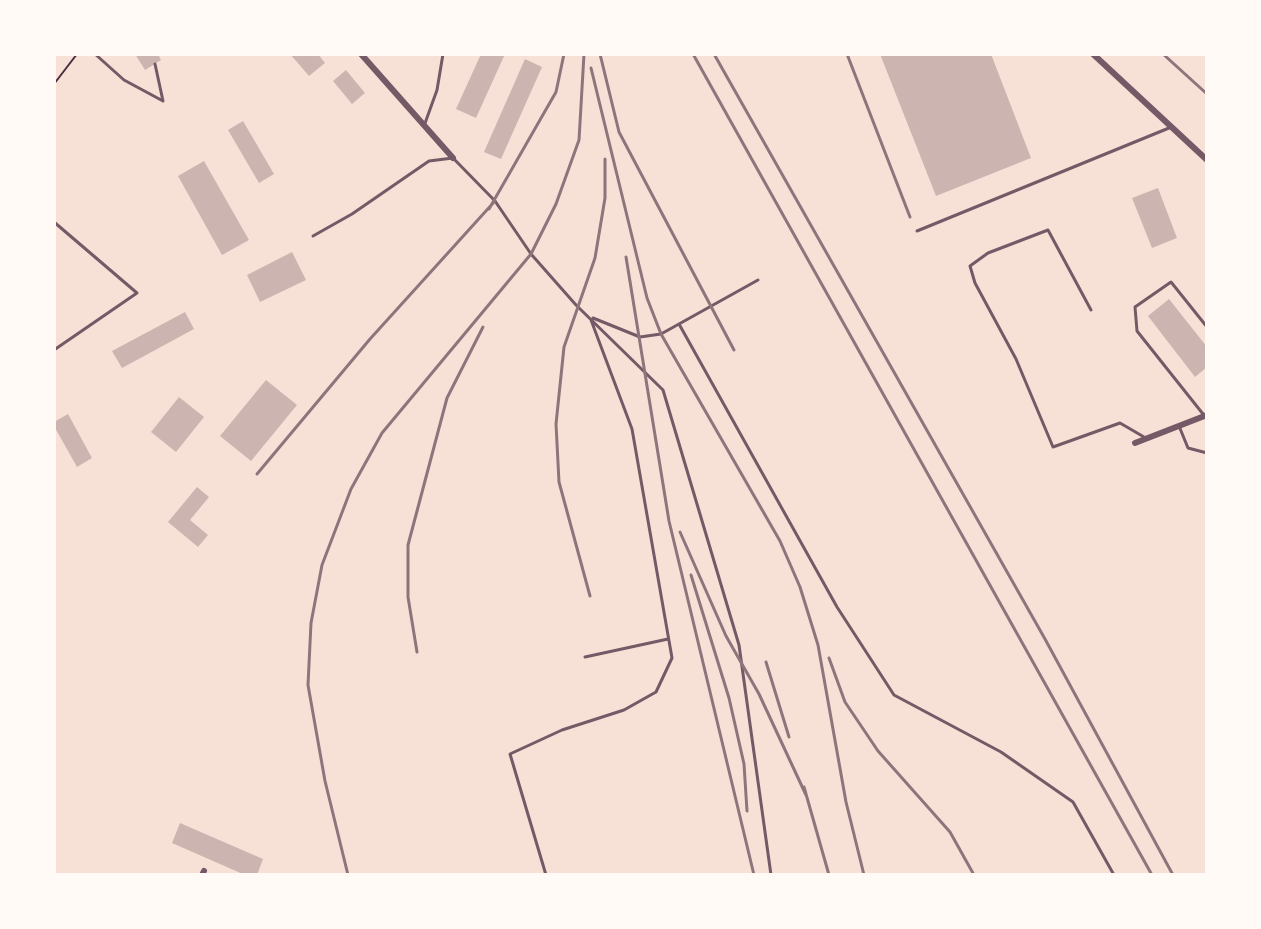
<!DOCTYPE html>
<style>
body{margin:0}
#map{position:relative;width:1261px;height:929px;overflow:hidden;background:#f7e1d7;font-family:"Fira Sans Condensed",sans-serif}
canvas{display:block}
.frame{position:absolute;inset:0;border:56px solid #fffaf5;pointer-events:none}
</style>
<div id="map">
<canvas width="1261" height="929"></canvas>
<div class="frame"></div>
</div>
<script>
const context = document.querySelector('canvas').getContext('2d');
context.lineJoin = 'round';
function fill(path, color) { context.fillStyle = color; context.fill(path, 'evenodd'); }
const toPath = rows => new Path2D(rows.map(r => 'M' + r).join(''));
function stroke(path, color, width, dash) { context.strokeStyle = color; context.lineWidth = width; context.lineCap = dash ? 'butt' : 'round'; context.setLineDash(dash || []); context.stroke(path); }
const building = toPath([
 [135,54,158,54,161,60,145,70],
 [290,54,318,54,325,63,309,76],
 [481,54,505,54,476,118,456,109],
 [880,54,991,54,1031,158,936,196],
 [525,59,542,67,501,159,484,152],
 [346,70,365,93,352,104,333,81],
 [243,121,274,174,259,183,228,130],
 [204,161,249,240,222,255,178,176],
 [1158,188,1177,238,1152,248,1132,198],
 [292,252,306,280,260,302,247,275],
 [1169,299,1207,347,1207,367,1195,377,1148,316],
 [185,312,194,329,122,368,112,351],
 [266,380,297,405,251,461,220,436],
 [179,397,204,417,176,452,151,432],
 [68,414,92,458,77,467,54,426,54,422],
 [197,487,209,497,190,520,208,535,198,547,168,522],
 [180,823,263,859,257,875,245,875,172,843]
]);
const path = toPath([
 [54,84,77,54]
]);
const service = toPath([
 [95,54,124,80,163,101],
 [155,64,163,101],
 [424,126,437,90,443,54],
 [54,222,137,293,54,350],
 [917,231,1169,128],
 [313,236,352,214,429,161,453,158,495,201,531,254,576,305,663,390,739,645,771,875],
 [1091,310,1048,230,988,253,970,266,975,283,1016,359,1053,447,1120,423,1144,437],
 [593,318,640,337,661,334,758,280],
 [679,324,837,607,894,695,1001,752,1073,802,1114,875],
 [1203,414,1137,331,1135,307,1171,282,1207,327],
 [1179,426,1188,448,1207,453],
 [585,657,668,639],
 [546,875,510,754,562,730,624,710,656,692,672,658,632,429,591,320]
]);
const minor = toPath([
 [361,54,453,158],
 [1093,54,1207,160],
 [1135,443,1207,415],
 [202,875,204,871]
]);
const rail = toPath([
 [600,54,619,132,734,350],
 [693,54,1152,875],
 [714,54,1045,639,1173,875],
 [847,54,910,217],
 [1163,54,1207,94],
 [591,68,647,298,661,334,780,541,800,587,818,645,846,802,864,875],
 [489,209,556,92,564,54],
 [626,257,669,521,754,875],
 [257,474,370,339,495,201],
 [680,532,726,636,759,694,806,795],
 [691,575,729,698,744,764,747,811],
 [590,596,559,482,556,424,564,347,595,258,605,198,605,159],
 [417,652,408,597,408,545,447,398,483,327],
 [829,658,845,702,878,751,950,832,974,875],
 [766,662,789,737],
 [804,787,829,875],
 [348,875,325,781,308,685,311,623,322,565,351,489,382,433,531,254,556,204,579,140,584,54]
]);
fill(building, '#ccb4b1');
stroke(path, '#4a2c40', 2);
stroke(service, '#755966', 3);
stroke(minor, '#755966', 6);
stroke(rail, '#8f747c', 3);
</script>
